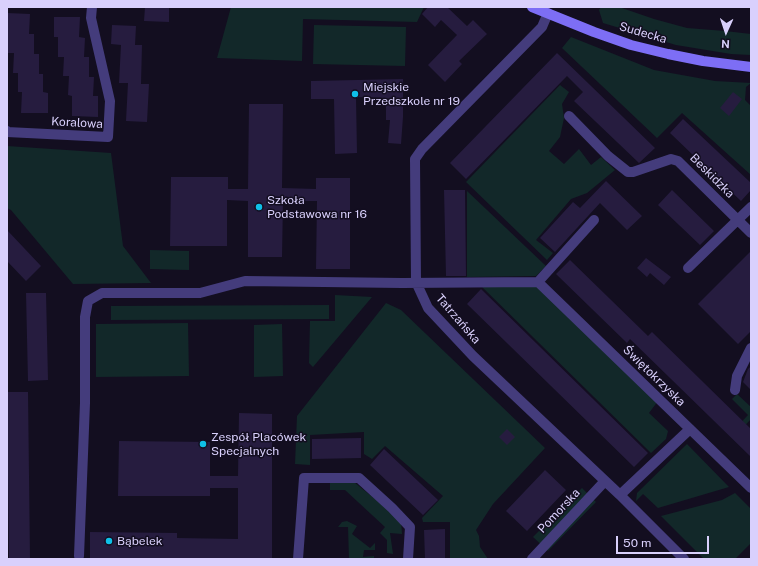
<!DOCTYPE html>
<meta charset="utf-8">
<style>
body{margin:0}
#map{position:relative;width:758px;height:566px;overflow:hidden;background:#130e20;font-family:"Public Sans",sans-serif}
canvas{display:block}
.frame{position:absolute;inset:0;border:8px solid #d9d0fc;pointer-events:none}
.north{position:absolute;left:706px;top:12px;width:40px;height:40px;-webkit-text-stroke:3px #130e20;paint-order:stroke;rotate:183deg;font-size:11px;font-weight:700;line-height:16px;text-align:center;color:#d9d0fc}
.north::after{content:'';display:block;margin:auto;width:14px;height:18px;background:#d9d0fc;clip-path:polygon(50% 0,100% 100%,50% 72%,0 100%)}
.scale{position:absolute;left:616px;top:536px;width:93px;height:18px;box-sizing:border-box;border:2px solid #d9d0fc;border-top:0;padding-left:5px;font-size:12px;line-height:14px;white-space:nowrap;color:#d9d0fc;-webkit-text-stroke:3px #130e20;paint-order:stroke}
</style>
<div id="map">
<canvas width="758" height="566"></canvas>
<div class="frame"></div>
<div class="north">N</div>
<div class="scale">50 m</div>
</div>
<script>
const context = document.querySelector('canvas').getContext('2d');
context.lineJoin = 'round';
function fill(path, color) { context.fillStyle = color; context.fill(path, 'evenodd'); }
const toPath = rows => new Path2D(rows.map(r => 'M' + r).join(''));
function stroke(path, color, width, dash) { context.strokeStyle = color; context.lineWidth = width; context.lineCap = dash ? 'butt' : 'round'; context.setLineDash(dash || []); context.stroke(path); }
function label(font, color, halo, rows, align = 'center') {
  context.font = font + ' "Public Sans",sans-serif'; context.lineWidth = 3; context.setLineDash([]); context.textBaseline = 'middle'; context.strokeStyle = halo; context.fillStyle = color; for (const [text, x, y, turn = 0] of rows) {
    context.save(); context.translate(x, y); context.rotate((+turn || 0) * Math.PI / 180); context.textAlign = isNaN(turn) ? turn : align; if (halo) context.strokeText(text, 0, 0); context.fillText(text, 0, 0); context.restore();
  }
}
const green = toPath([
 [231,7,424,7,417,22,303,19,302,61,217,58],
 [601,7,619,7,654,19,687,28,725,31,751,34,751,55,731,54,676,45,603,23,599,10],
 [314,25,406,27,405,66,313,64],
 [571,37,654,70,715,81,751,83,746,87,745,100,751,106,751,175,682,113,657,138,562,48],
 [560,85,569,92,562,104,564,118,560,137,549,151,564,164,579,149,591,165,601,157,615,170,587,193,571,199,536,240,553,253,547,260,466,182],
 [7,146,111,153,123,246,151,283,73,284,11,210,7,208],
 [467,191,546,266,536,276,467,277],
 [150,250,189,251,189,270,150,269],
 [479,284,538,285,658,401,649,413,668,431,666,439,651,453],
 [335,295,372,297,313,367,309,363,310,321,335,321],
 [386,303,401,310,545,448,493,504,476,530,479,536,480,547,488,559,450,559,450,522,423,522,422,518,443,496,385,446,372,459,364,454,364,432,310,435,310,465,295,464,297,416],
 [329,305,329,319,111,320,111,306],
 [188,323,189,376,96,377,96,324],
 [282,324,283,376,254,377,254,325],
 [737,394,751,407,751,419,737,434,733,431,748,415,732,399],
 [687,444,729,487,658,508,643,494,636,501,637,493],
 [330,473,344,474,401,520,402,534,390,533,393,554,387,553,387,540,380,533,385,527,345,490,330,490],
 [582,488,596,502,548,551,533,537],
 [735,493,751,509,751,543,735,559,704,559,661,516,722,500],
 [347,521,357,526,352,534,370,548,375,543,375,550,364,550,363,557,374,556,374,559,349,559,348,527,338,527,342,522]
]);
const building = toPath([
 [145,7,169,7,169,22,144,21],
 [428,7,447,7,467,26,473,20,487,34,459,61,462,64,445,82,428,65,457,35,441,20,435,27,422,14],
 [7,13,30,14,29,34,34,34,34,54,39,54,39,74,43,74,43,92,48,93,48,113,21,113,22,92,18,92,18,73,13,73,14,53,8,53],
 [54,17,80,17,79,37,85,38,84,57,89,57,89,77,94,77,93,96,98,96,98,117,72,116,72,96,68,95,69,76,63,76,64,57,58,57,58,37,54,37],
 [112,25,136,26,135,45,142,45,141,84,149,84,147,122,126,121,128,83,119,83,121,45,111,44],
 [557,53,655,148,639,163,574,101,583,92,567,76,466,179,450,163],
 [403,79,403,117,401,144,388,143,390,120,386,120,386,98,356,97,357,153,335,154,334,99,311,99,311,81],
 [733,92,742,99,729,116,720,108],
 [249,104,283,104,282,188,316,189,316,178,350,178,350,269,316,269,317,201,283,201,282,257,248,257,248,201,227,200,227,246,170,246,171,177,228,177,228,189,248,189],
 [683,119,751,183,751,190,741,201,670,133],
 [606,181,642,216,627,230,600,203,555,252,540,238,573,202,580,208],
 [444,190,465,190,466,276,446,276],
 [672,190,714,231,700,245,658,205],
 [7,230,41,266,26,281,7,261],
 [751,251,751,331,738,344,698,304],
 [646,258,671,277,664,285,650,273,647,277,637,268],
 [570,260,648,336,652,332,751,429,751,457,630,339,627,343,556,274],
 [481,289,648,453,634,467,467,304],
 [26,293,46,293,48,380,28,381],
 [751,366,751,390,743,382,748,369],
 [7,392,28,392,30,559,9,559],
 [239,413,272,414,272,559,90,559,90,532,177,533,177,538,238,539,238,488,210,488,210,496,118,496,119,441,210,442,210,476,238,476],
 [507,429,515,437,507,445,499,437],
 [361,438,361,458,312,459,312,439],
 [384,449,438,500,423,515,370,465],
 [545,470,566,490,527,531,506,511],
 [445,529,445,559,425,559,424,530]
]);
const street = toPath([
 [548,13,542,27,422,149,415,159,416,282,428,308,473,356,620,495,684,559],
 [569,116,608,156,628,172,633,172,671,159,678,161,751,233],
 [7,131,7,132,108,137,110,101,91,18,92,7],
 [688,268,751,207],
 [538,282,594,220],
 [735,390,737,376,751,348],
 [620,495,690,429],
 [79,556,85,403,85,317,88,301,102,293,200,293,245,281,402,283,538,282,751,488],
 [298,559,304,478,359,478,392,508,410,527,408,559],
 [532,559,605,481]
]);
const secondary = toPath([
 [532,7,594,32,631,45,668,54,703,61,751,67]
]);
const markers = [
 [355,94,4,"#0fc0e8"],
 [259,207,4,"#0fc0e8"],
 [203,444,4,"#0fc0e8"],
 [109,541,4,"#0fc0e8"]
];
const streetNames = [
 ["Sudecka",643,33,16],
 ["Koralowa",77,123,3],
 ["Beskidzka",712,176,45],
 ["Tatrzańska",458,319,49],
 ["Świętokrzyska",654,376,44],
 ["Pomorska",559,511,-47]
];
const poiNames = [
 ["Miejskie",363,87],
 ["Przedszkole nr 19",363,101],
 ["Szkoła",267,200],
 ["Podstawowa nr 16",267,214],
 ["Zespół Placówek",211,437],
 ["Specjalnych",211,451],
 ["Bąbelek",117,541]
];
fill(green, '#122829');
fill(building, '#261c3f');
stroke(street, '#443c7c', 10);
stroke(secondary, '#7d6ef5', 10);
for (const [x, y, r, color] of markers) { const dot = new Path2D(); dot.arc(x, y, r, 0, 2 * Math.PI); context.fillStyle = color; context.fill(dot); stroke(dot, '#130e20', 1.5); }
label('12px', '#d9d0fc', '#130e20', streetNames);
label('12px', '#d9d0fc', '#130e20', poiNames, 'left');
</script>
